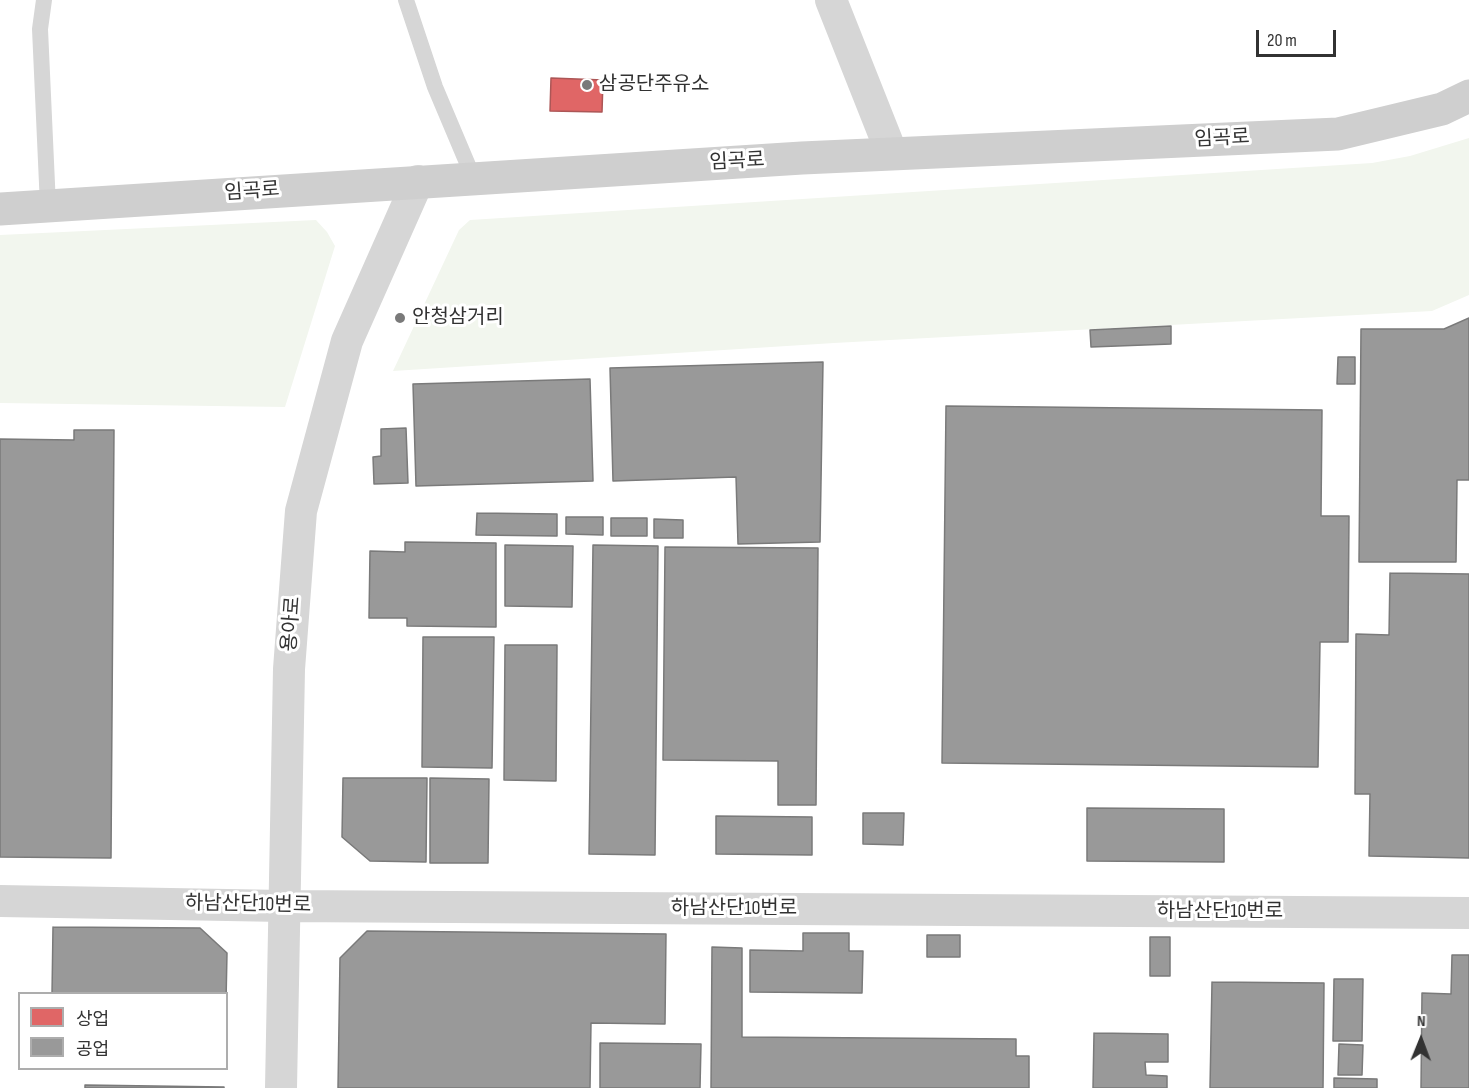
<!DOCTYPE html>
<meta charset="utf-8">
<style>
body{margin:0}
#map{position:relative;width:1469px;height:1088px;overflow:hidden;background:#fff;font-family:"Sofia Sans Condensed","Noto Sans KR",sans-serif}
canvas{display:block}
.legend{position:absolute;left:18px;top:992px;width:210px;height:78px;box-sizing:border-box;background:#fff;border:2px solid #adadad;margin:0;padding:8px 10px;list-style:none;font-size:18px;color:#323232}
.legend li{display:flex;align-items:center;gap:12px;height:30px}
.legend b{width:30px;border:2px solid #adadad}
.north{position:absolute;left:1391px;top:1010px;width:60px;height:60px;-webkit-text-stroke:4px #fff;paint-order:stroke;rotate:1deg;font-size:16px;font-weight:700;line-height:24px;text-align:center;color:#323232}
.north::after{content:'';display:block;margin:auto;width:21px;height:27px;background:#323232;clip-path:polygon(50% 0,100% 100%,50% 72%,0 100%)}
.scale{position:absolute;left:1256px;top:30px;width:80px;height:27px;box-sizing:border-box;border:3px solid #323232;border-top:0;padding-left:8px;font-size:18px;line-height:21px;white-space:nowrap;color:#323232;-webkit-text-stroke:4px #fff;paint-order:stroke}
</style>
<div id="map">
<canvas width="1469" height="1088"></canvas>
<ul class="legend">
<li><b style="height:16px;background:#e06666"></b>상업</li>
<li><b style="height:16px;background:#999"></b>공업</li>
</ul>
<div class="north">N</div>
<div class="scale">20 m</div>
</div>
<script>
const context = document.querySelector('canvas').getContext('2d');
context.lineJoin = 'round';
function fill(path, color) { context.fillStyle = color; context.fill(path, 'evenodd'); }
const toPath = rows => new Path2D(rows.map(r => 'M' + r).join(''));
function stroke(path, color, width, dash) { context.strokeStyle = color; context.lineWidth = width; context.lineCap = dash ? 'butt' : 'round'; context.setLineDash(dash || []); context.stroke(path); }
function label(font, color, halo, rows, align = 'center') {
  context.font = font + ' "Sofia Sans Condensed","Noto Sans KR",sans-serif'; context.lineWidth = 6; context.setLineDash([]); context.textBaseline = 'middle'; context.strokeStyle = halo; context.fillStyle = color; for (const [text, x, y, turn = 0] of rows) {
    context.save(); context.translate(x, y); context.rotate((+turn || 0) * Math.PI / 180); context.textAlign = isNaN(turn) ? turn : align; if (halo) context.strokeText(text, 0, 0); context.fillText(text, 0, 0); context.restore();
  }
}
const green = toPath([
 [1469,138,1469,295,1432,311,834,343,393,371,459,230,470,220,1372,163,1410,156],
 [316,220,327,232,335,246,285,407,0,403,0,235]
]);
const shops = toPath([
 [551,78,603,80,602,112,550,111,551,78]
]);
const industry = toPath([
 [1469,318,1469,480,1457,480,1456,562,1359,562,1361,329,1444,329,1469,318],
 [1171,326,1171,344,1091,347,1090,330,1171,326],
 [1338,357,1355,357,1355,384,1337,384,1338,357],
 [823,362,820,542,738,544,736,477,613,481,610,368,823,362],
 [590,379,593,481,416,486,413,384,590,379],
 [946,406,1322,410,1321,516,1349,516,1348,642,1320,642,1318,767,942,763,946,406],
 [406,428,408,483,374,484,373,457,381,456,381,429,406,428],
 [74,430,114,430,111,858,0,857,0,439,74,440,74,430],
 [477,513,557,514,557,536,476,535,477,513],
 [566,517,603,517,603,535,566,534,566,517],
 [611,518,647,518,647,536,611,536,611,518],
 [654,519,683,520,683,538,654,538,654,519],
 [405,542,496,543,496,627,407,626,407,618,369,618,370,551,405,552,405,542],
 [505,545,573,546,572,607,505,606,505,545],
 [593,545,658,546,655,855,589,854,593,545],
 [665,547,818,548,816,805,778,805,778,761,663,760,665,547],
 [1390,573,1469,574,1469,858,1369,856,1370,794,1355,794,1356,634,1389,635,1390,573],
 [423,637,494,637,492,768,422,767,423,637],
 [505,645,557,645,556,781,504,780,505,645],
 [343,778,427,778,426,862,370,861,342,837,343,778],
 [430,778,489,779,488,863,430,863,430,778],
 [1087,808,1224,809,1224,862,1087,861,1087,808],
 [863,813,904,813,903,845,863,844,863,813],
 [716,816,812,817,812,855,716,854,716,816],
 [53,927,200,928,227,953,226,1002,226,994,52,994,53,927],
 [367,931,666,934,665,1024,591,1023,590,1088,338,1088,340,958,367,931],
 [803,933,849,933,849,951,863,951,862,993,750,992,750,950,803,951,803,933],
 [927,935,960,935,960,957,927,957,927,935],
 [1150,937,1170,937,1170,976,1150,976,1150,937],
 [712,947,742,948,742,1037,1016,1039,1016,1056,1029,1056,1029,1088,711,1088,712,947],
 [1452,955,1469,955,1469,1088,1421,1088,1422,993,1451,994,1452,955],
 [1334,979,1363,979,1362,1041,1333,1041,1334,979],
 [1212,982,1324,983,1323,1088,1210,1088,1212,982],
 [1094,1033,1168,1034,1168,1062,1145,1062,1146,1075,1167,1076,1167,1088,1093,1088,1094,1033],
 [600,1043,701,1044,700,1088,600,1088,600,1043],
 [1339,1044,1363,1045,1362,1075,1338,1075,1339,1044],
 [1334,1078,1377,1079,1377,1088,1334,1088,1334,1078],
 [85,1085,224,1087,224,1088,85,1088,85,1085]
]);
const service = toPath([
 [44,0,40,29,48,206],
 [406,0,435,87,473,177]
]);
const minor = toPath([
 [831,0,892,154],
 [0,901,284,906,1469,913],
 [281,1088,289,669,301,511,347,341,418,181]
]);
const secondary = toPath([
 [0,209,802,158,1338,134,1442,109,1469,96]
]);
const markers = [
 [587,85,6,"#7a7a7a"],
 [400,318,6,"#7a7a7a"]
];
const poiNames = [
 ["삼공단주유소",599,85],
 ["안청삼거리",412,318]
];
const streetNames = [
 ["임곡로",1222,139,-3],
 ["임곡로",737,162,-3],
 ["임곡로",252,192,-4],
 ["용아로",292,624,-86],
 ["하남산단10번로",248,905,1],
 ["하남산단10번로",734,909],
 ["하남산단10번로",1220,912]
];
fill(green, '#f2f6ee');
fill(shops, '#e06666');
stroke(shops, '#ac5656', 1.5);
fill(industry, '#999');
stroke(industry, '#7a7a7a', 1.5);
stroke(service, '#d6d6d6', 16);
stroke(minor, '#d6d6d6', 32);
stroke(secondary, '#cfcfcf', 33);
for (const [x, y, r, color] of markers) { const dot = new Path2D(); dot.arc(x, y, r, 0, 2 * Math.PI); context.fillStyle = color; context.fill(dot); stroke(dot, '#fff', 2); }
label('20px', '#323232', '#fff', poiNames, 'left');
label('20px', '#323232', '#fff', streetNames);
</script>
